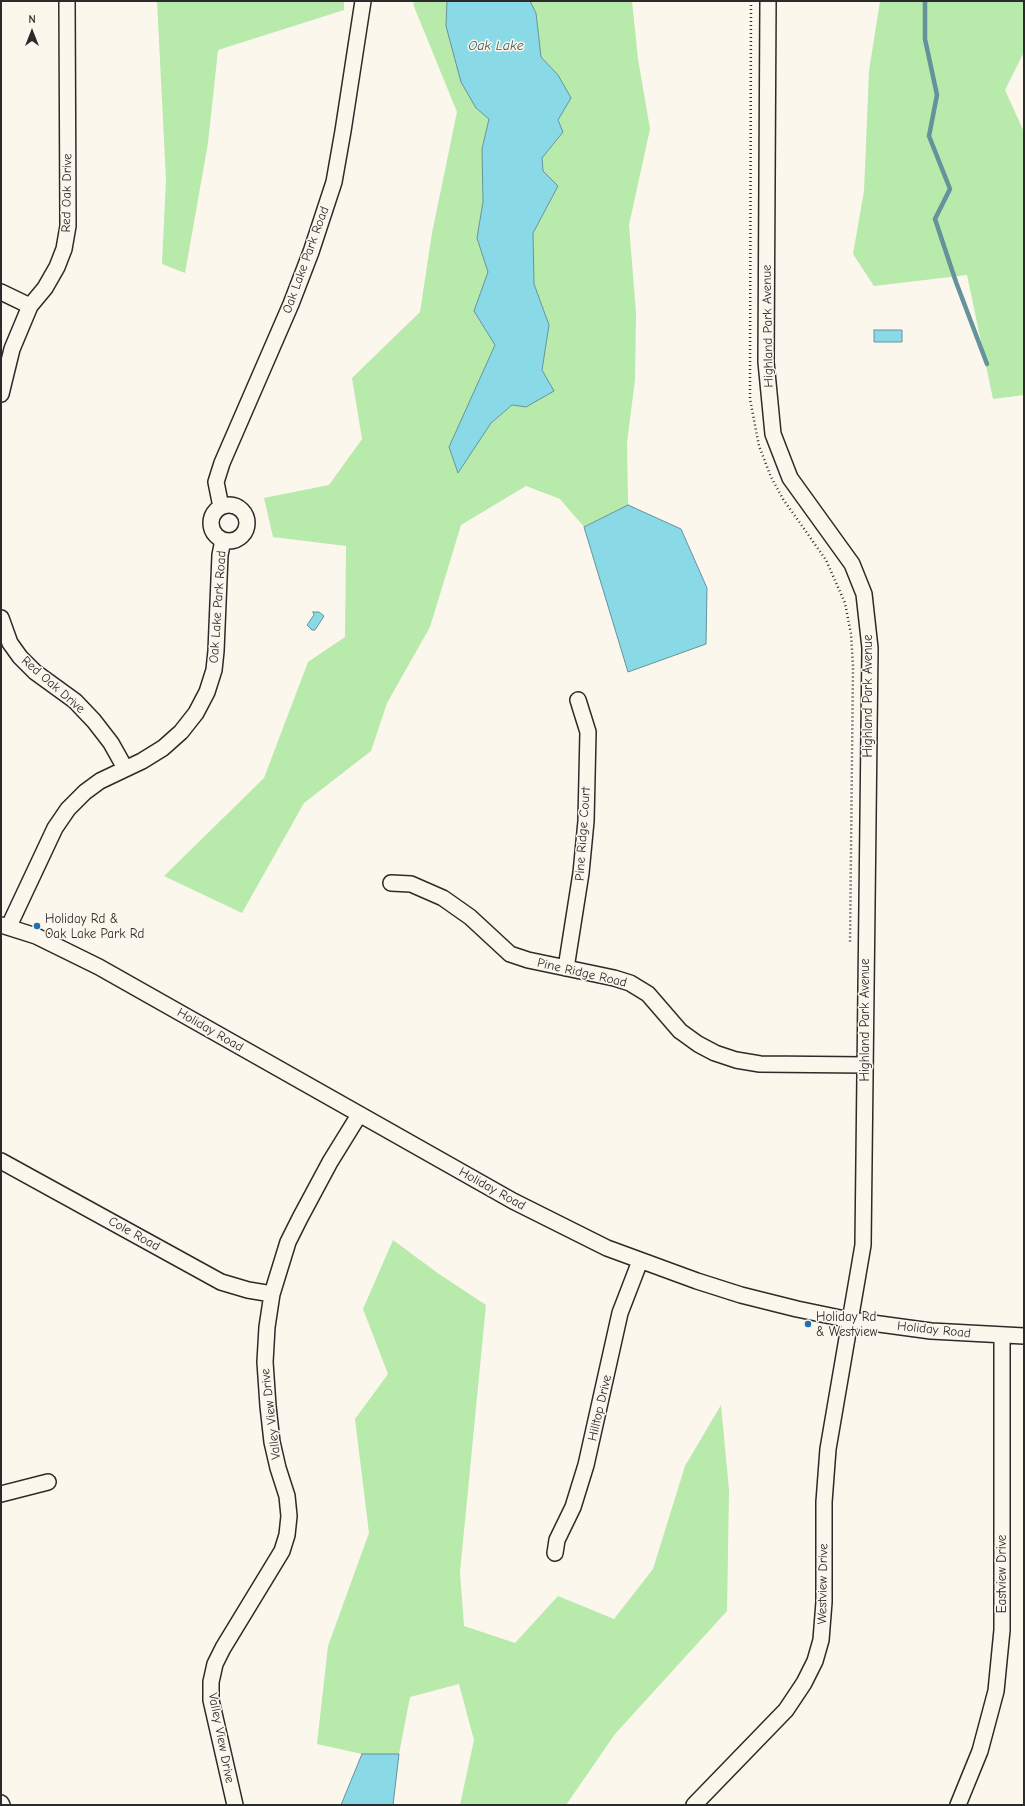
<!DOCTYPE html>
<style>
body{margin:0}
#map{position:relative;width:1025px;height:1806px;overflow:hidden;background:#fbf7ec;font-family:"Comic Neue",sans-serif}
canvas{display:block}
.frame{position:absolute;inset:0;border:2px solid #2b2b2b;pointer-events:none}
.north{position:absolute;left:12px;top:12px;width:40px;height:40px;-webkit-text-stroke:3px #fbf7ec;paint-order:stroke;rotate:0deg;font-size:11px;font-weight:700;line-height:16px;text-align:center;color:#2b2b2b}
.north::after{content:'';display:block;margin:auto;width:14px;height:18px;background:#2b2b2b;clip-path:polygon(50% 0,100% 100%,50% 72%,0 100%)}
</style>
<div id="map">
<canvas width="1025" height="1806"></canvas>
<div class="frame"></div>
<div class="north">N</div>
</div>
<script>
const context = document.querySelector('canvas').getContext('2d');
context.lineJoin = 'round';
function fill(path, color) { context.fillStyle = color; context.fill(path, 'evenodd'); }
const toPath = rows => new Path2D(rows.map(r => 'M' + r).join(''));
function stroke(path, color, width, dash) { context.strokeStyle = color; context.lineWidth = width; context.lineCap = dash ? 'butt' : 'round'; context.setLineDash(dash || []); context.stroke(path); }
function label(font, color, halo, rows, align = 'center') {
  context.font = font + ' "Comic Neue",sans-serif'; context.lineWidth = 3; context.setLineDash([]); context.textBaseline = 'middle'; context.strokeStyle = halo; context.fillStyle = color; for (const [text, x, y, turn = 0] of rows) {
    context.save(); context.translate(x, y); context.rotate((+turn || 0) * Math.PI / 180); context.textAlign = isNaN(turn) ? turn : align; if (halo) context.strokeText(text, 0, 0); context.fillText(text, 0, 0); context.restore();
  }
}
const green = toPath([
 [157,1,344,1,344,10,218,50,208,143,185,273,162,264,166,180],
 [415,1,447,1,446,26,476,108,489,119,482,149,483,202,477,238,488,272,474,311,495,345,449,447,458,473,491,423,512,405,554,391,542,370,549,325,534,284,533,233,558,186,543,171,542,158,563,132,558,120,570,98,558,75,541,57,536,13,530,1,632,1,638,59,650,129,629,225,636,313,635,380,627,442,628,505,584,527,560,499,526,486,461,525,430,627,387,703,371,751,304,803,242,913,164,876,264,778,308,662,345,637,346,546,273,537,264,498,329,485,362,439,352,378,420,312,432,233,457,112,413,4],
 [880,1,1024,1,1024,52,1005,90,1024,132,1024,395,993,399,967,275,874,286,853,254,864,191,869,71],
 [393,1240,439,1274,486,1305,460,1572,464,1626,515,1643,558,1596,614,1619,653,1569,685,1466,721,1405,729,1490,727,1611,615,1734,566,1805,460,1805,474,1740,459,1684,410,1697,399,1754,362,1754,317,1744,328,1646,369,1533,355,1419,388,1374,363,1309]
]);
const water = toPath([
 [447,1,530,1,536,13,541,57,558,75,571,98,558,120,563,132,542,158,543,171,558,186,533,233,534,284,549,325,542,370,554,391,526,407,512,405,491,423,458,473,449,447,495,345,474,311,488,272,477,238,483,202,482,149,489,119,476,108,461,82,446,26,447,1],
 [874,330,902,330,902,342,874,342,874,330],
 [628,505,681,529,707,588,706,644,628,672,584,527,628,505],
 [313,612,319,612,324,616,315,630,312,630,307,625,314,615,313,612],
 [362,1754,399,1754,393,1805,341,1805,362,1754]
]);
const stream = toPath([
 [925,1,925,39,937,95,929,136,950,189,935,219,956,282,987,364]
]);
const path = toPath([
 [751,1,750,399,759,446,771,477,783,499,826,560,845,603,851,634,853,666,850,944]
]);
const minor = toPath([
 [1,292,30,306],
 [1,394,12,349,30,306,45,288,57,267,64,249,68,226,67,1],
 '211 523a18 18 0 1 1 36 0a18 18 0 1 1-36 0Z',
 [221,507,216,482,222,463,291,304,311,252,334,182,343,131,363,1],
 [1,618,10,643,20,657,35,672,75,701,94,721,111,743,125,768],
 [391,883,411,884,443,898,470,917,510,954,528,960,614,978,630,983,648,994,680,1031,698,1044,715,1053,736,1060,760,1064,865,1065],
 [1,925,36,936,99,967,513,1201,607,1248,697,1281,741,1295,797,1309,850,1320,931,1331,1024,1336],
 [9,926,55,828,68,809,85,792,100,781,142,761,163,748,181,732,196,713,207,692,214,670,216,651,220,555,223,540],
 [566,968,581,873,586,821,588,732,578,700],
 [1,1161,221,1282,248,1290,272,1294],
 [1,1494,48,1482],
 [555,1553,557,1540,573,1507,586,1465,620,1313,640,1261],
 [1,1803,2,1805],
 [235,1805,211,1700,211,1682,215,1664,223,1648,282,1551,287,1535,289,1516,287,1496,278,1468,272,1442,268,1406,265,1362,267,1327,272,1294,288,1242,300,1218,330,1162,359,1115],
 [694,1805,786,1710,804,1683,815,1661,821,1640,824,1602,824,1502,828,1449,863,1245,870,648,864,594,852,564,790,478,773,434,766,362,768,1],
 [958,1805,980,1751,996,1691,1002,1630,1002,1336]
]);
const markers = [
 [37,926,4,"#1f6fb2"],
 [808,1324,4,"#1f6fb2"]
];
const streetNames = [
 ["Red Oak Drive",67,193,-89],
 ["Oak Lake Park Road",306,260,-70],
 ["Highland Park Avenue",768,326,-91],
 ["Oak Lake Park Road",218,607,-86],
 ["Red Oak Drive",53,685,41],
 ["Highland Park Avenue",868,696,-90],
 ["Pine Ridge Court",583,834,-86],
 ["Pine Ridge Road",582,973,13],
 ["Highland Park Avenue",865,1020,-90],
 ["Holiday Road",210,1030,30],
 ["Holiday Road",492,1189,29],
 ["Cole Road",134,1234,29],
 ["Holiday Road",934,1330,6],
 ["Hilltop Drive",600,1408,-77],
 ["Valley View Drive",271,1414,-97],
 ["Eastview Drive",1002,1574,-90],
 ["Westview Drive",823,1584,-89],
 ["Valley View Drive",221,1738,79]
];
const poiNames = [
 ["Holiday Rd &",45,919],
 ["Oak Lake Park Rd",45,934],
 ["Holiday Rd",816,1317],
 ["& Westview",816,1332]
];
const waterNames = [
 ["Oak Lake",496,46]
];
fill(green, '#b7eaab');
fill(water, '#8ad9e7');
stroke(water, '#64939c', 1);
stroke(stream, '#64939c', 4.5);
stroke(minor, '#2b2b2b', 18);
stroke(path, '#2b2b2b', 2.5, [1, 3]);
stroke(minor, '#fbf7ec', 15);
for (const [x, y, r, color] of markers) { const dot = new Path2D(); dot.arc(x, y, r, 0, 2 * Math.PI); context.fillStyle = color; context.fill(dot); stroke(dot, '#fbf7ec', 1.5); }
label('13px', '#2b2b2b', '#fbf7ec', streetNames);
label('13px', '#2b2b2b', '#fbf7ec', poiNames, 'left');
label('italic 14px', '#43565a', '#fbf7ec', waterNames);
</script>
